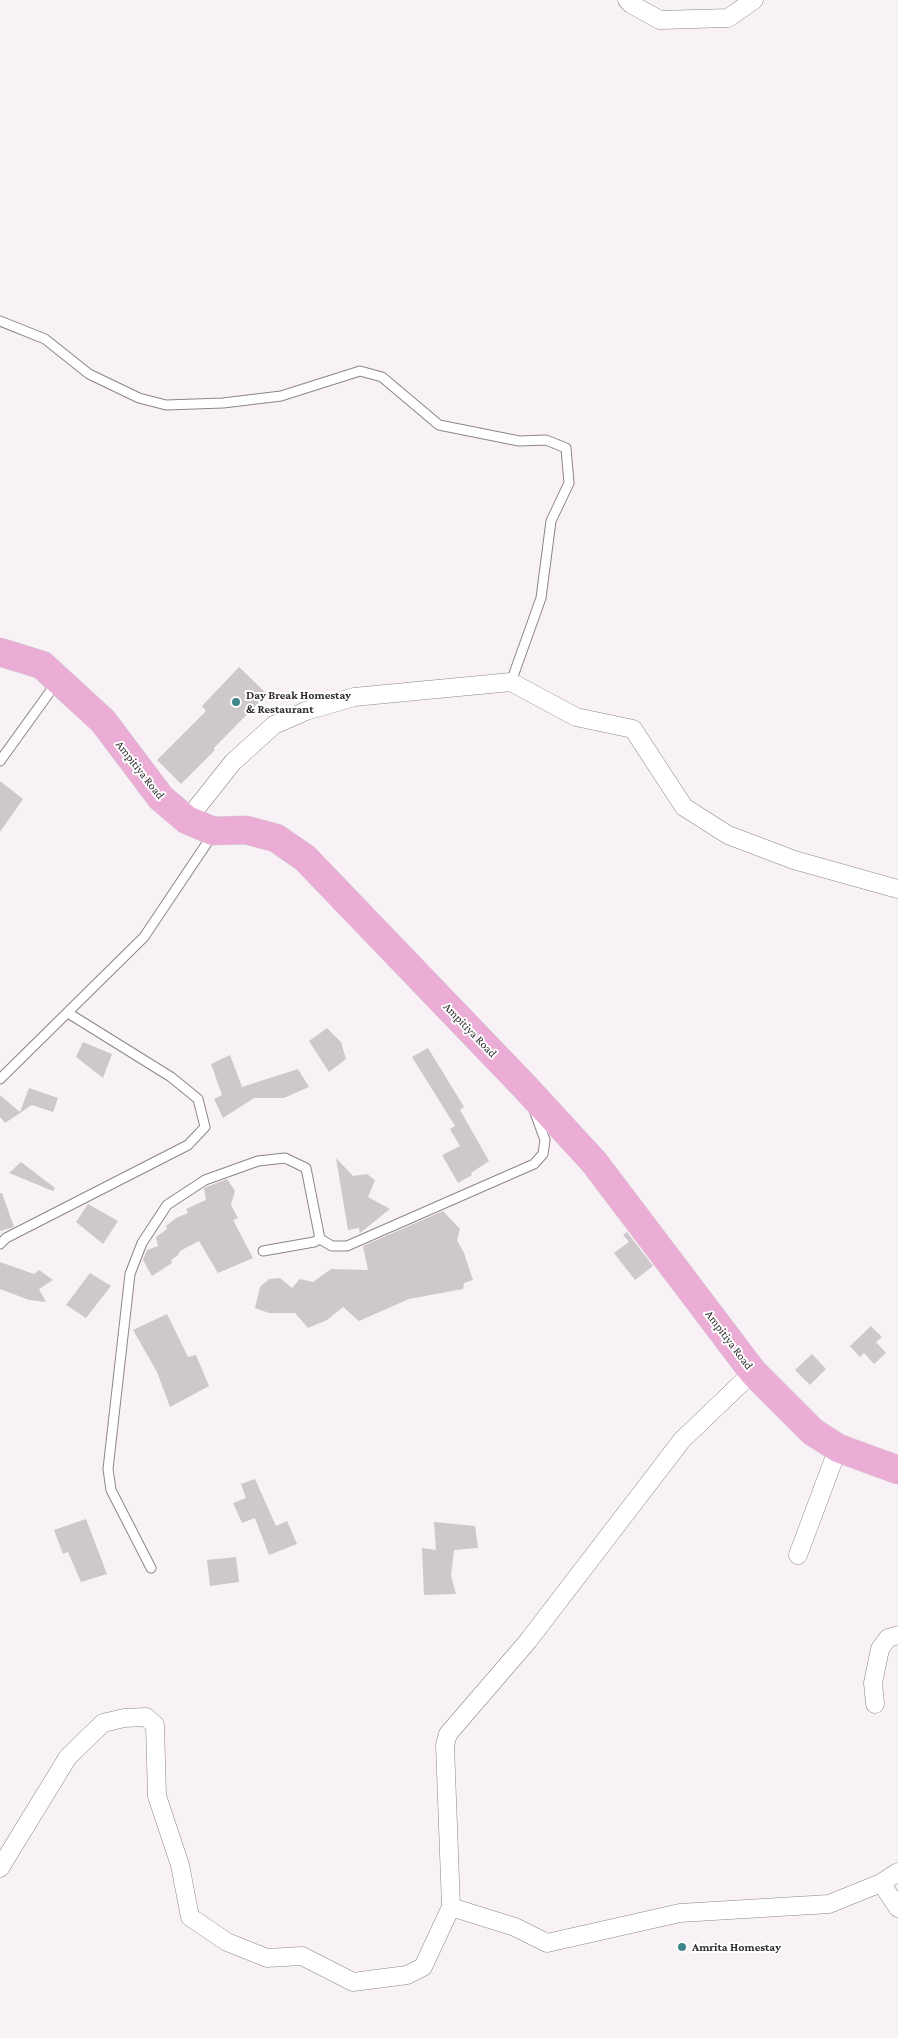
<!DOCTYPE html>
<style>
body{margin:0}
canvas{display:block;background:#f8f1f5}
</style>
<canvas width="898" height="2038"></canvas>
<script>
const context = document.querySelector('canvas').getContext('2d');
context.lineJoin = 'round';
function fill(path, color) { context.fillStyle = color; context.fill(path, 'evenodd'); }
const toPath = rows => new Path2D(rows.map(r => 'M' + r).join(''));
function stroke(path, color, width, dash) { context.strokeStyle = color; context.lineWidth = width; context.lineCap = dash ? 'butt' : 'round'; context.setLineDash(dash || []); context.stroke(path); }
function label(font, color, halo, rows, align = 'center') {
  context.font = font + ' "Crimson Pro",serif'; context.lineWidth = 4; context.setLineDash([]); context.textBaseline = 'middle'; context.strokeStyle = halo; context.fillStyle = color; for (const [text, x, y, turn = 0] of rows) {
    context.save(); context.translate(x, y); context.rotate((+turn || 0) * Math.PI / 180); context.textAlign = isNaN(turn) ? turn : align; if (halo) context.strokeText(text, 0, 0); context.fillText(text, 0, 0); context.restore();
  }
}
const building = toPath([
 [239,667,267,694,214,748,215,750,181,784,157,760,206,711,202,706],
 [0,781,23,799,0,832],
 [327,1028,341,1042,346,1059,329,1072,309,1041],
 [83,1042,112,1054,103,1078,76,1057],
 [428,1048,464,1107,460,1110,489,1161,471,1173,472,1175,458,1183,442,1155,460,1146,450,1129,455,1126,412,1057],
 [230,1055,242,1087,298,1069,309,1087,284,1098,254,1098,223,1118,214,1099,222,1095,211,1064],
 [29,1088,58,1098,53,1112,32,1105,5,1123,0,1117,0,1095,20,1112],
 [336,1158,353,1176,367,1174,375,1180,368,1197,390,1209,360,1233,359,1228,348,1230],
 [21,1162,55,1188,53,1191,9,1173],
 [227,1179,235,1191,231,1205,238,1218,233,1220,253,1258,218,1273,199,1241,180,1251,178,1255,171,1260,172,1263,152,1276,143,1260,147,1250,158,1246,156,1237,167,1229,166,1226,176,1218,188,1213,186,1209,206,1200,204,1188],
 [0,1193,2,1193,14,1227,0,1231],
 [88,1204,118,1221,103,1244,76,1222],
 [443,1211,460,1229,457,1240,464,1253,473,1280,464,1283,463,1289,409,1299,359,1321,343,1307,327,1320,308,1328,295,1313,269,1313,255,1308,260,1287,269,1279,280,1278,292,1288,300,1279,313,1282,331,1269,368,1270,363,1246],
 [627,1232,653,1266,635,1280,614,1253,629,1242,623,1235],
 [0,1262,34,1274,39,1270,53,1280,39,1289,46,1302,29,1300,0,1289],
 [90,1273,111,1286,86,1318,66,1305],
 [167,1314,188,1357,196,1355,209,1386,170,1407,157,1372,133,1330],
 [871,1326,882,1337,876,1342,886,1353,874,1364,864,1353,860,1357,850,1346],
 [812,1354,826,1369,810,1385,795,1370],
 [255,1479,276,1526,287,1521,297,1544,269,1555,255,1518,242,1523,233,1503,246,1498,241,1484],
 [86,1519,107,1574,81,1582,68,1552,63,1554,54,1530],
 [434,1522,475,1526,478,1548,454,1550,451,1576,456,1594,424,1595,422,1548,436,1550],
 [236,1557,239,1582,210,1586,207,1560]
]);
const lane = toPath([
 [0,321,45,339,89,374,139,398,166,405,223,403,281,396,360,371,382,377,439,425,519,441,546,440,566,448,569,483,551,521,541,598,511,682],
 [0,761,57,682],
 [0,1079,144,937,213,834],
 [0,1244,6,1238,188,1145,205,1127,198,1099,171,1077,68,1013],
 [263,1251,314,1242,320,1239],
 [151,1568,111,1490,108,1469,130,1274,142,1243,167,1205,205,1180,258,1161,285,1158,306,1168,320,1239,332,1246,347,1246,534,1164,543,1154,545,1140,534,1110]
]);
const street = toPath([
 [627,0,631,4,660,20,728,18,754,0],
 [187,820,233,762,274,725,306,711,354,697,511,682,576,717,633,729,684,807,728,835,794,860,898,889],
 [753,1372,682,1440,528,1641,448,1734,445,1745,451,1907,515,1927,547,1943,680,1913,829,1904,881,1883,898,1872],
 [798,1555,838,1448],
 [875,1704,873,1683,880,1649,888,1638,898,1635],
 [0,1868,68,1757,103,1723,124,1718,146,1717,155,1725,157,1796,180,1865,190,1917,227,1942,267,1958,302,1956,353,1982,407,1975,423,1967,451,1907],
 [881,1883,898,1908]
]);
const primary = toPath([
 [0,652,42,665,103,721,161,798,187,820,213,831,246,830,276,838,305,858,525,1087,594,1162,753,1372,813,1432,838,1448,898,1470]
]);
const markers = [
 [236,702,5,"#3f878a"],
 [682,1947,5,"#3f878a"]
];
const poiNames = [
 ["Day Break Homestay",246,695],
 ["& Restaurant",246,709],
 ["Amrita Homestay",692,1947]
];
const streetNames = [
 ["Ampitiya Road",140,770,52],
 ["Ampitiya Road",470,1030,46],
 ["Ampitiya Road",729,1340,53]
];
fill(building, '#cec7cb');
stroke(lane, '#8c8689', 11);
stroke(street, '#8c8689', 19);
stroke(primary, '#d1d1d1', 29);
stroke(lane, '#fff', 9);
stroke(street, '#fff', 18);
stroke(primary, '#ebacd6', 28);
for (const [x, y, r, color] of markers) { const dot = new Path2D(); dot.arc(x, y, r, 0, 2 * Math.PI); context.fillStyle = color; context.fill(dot); stroke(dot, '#fff', 2); }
label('bold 12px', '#2e2c2d', '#fff', poiNames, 'left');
label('12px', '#2e2c2d', '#fff', streetNames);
</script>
